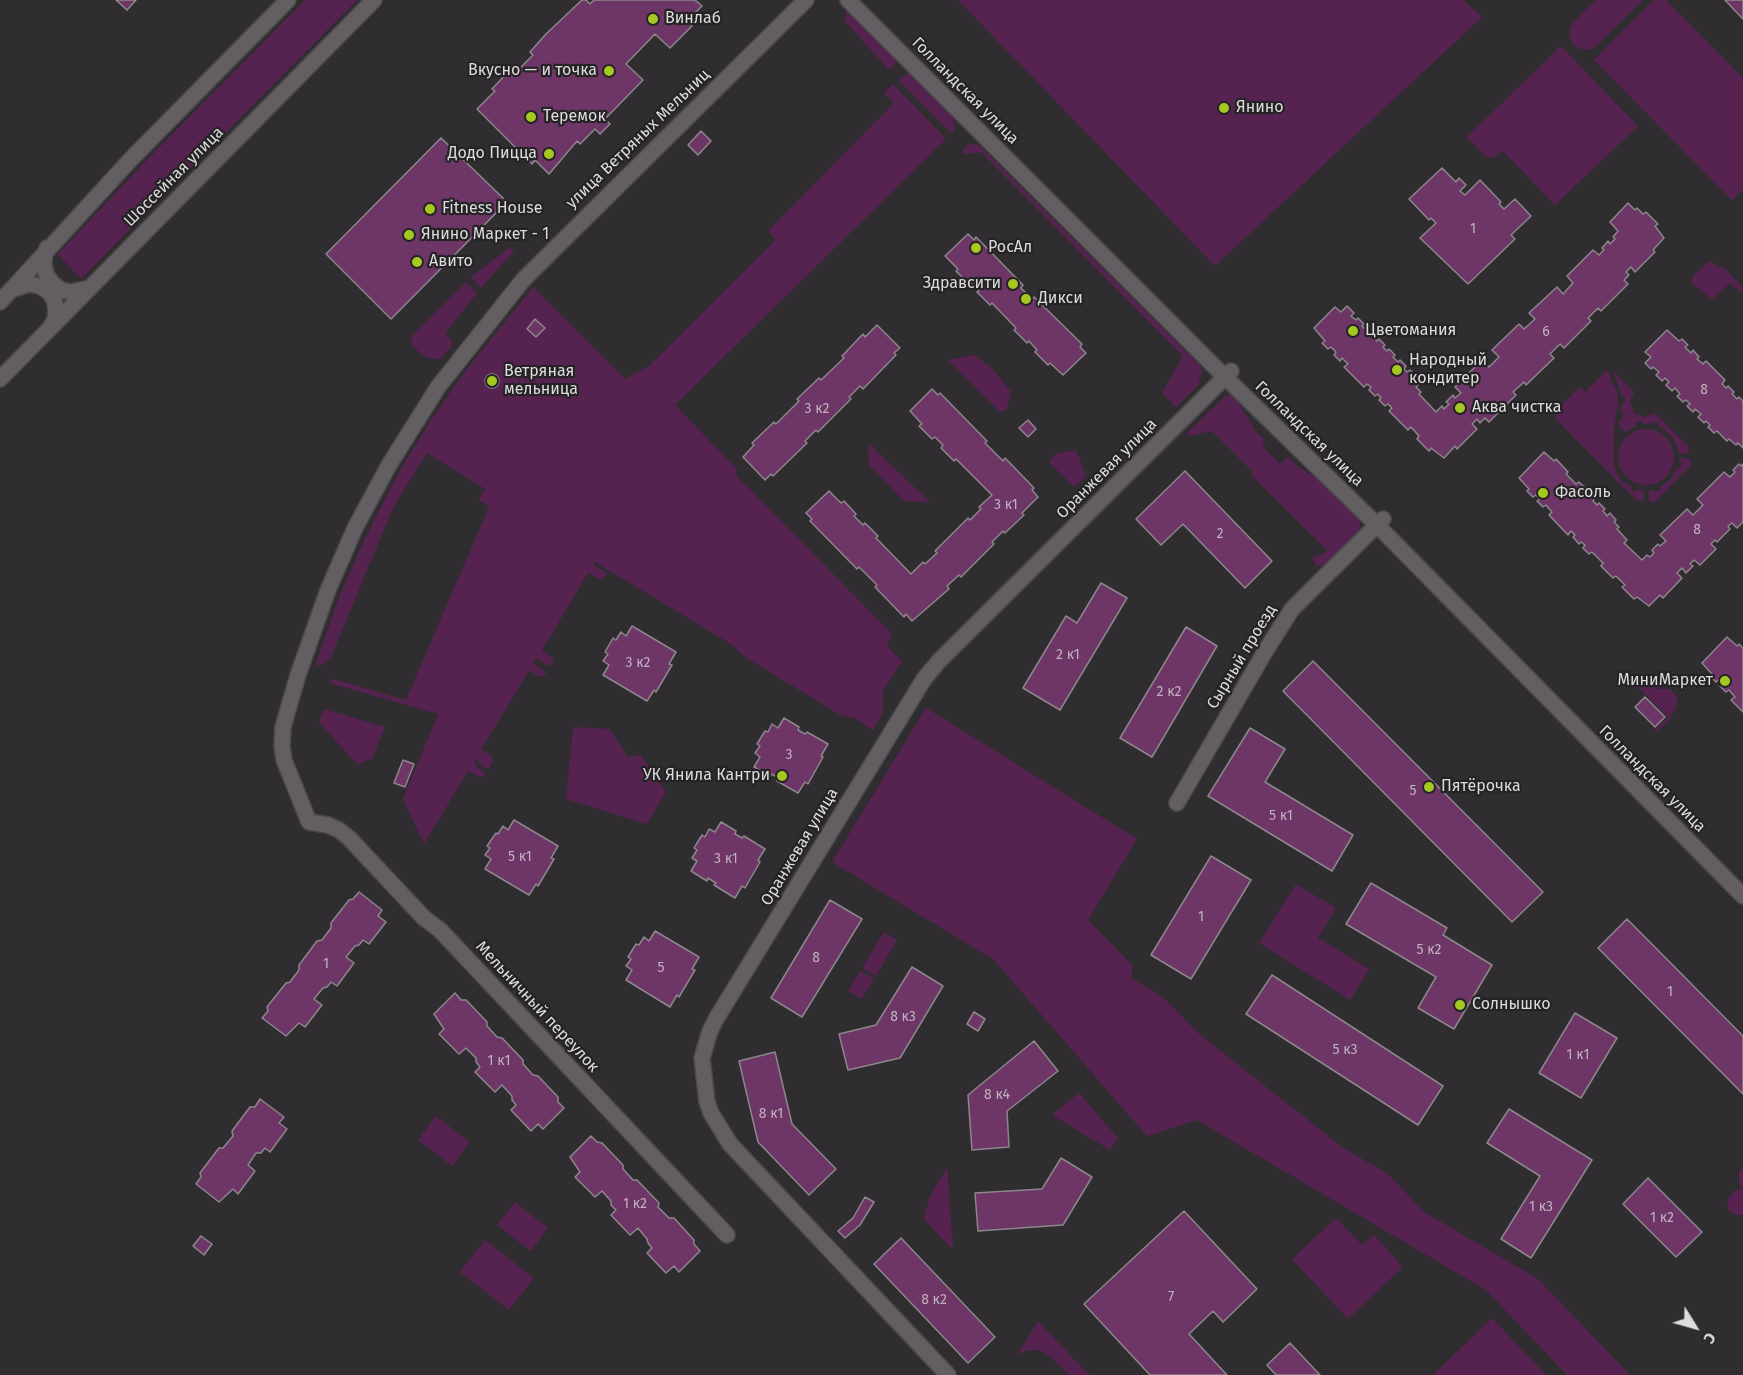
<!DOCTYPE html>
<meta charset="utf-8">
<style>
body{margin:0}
#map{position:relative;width:1743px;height:1375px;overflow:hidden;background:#302d30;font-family:"Fira Sans",sans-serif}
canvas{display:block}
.north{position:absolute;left:1665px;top:1297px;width:60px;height:60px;-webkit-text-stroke:4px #262326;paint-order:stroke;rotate:127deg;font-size:16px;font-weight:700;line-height:24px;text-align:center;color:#dddbdc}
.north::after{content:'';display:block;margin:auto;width:21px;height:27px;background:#dddbdc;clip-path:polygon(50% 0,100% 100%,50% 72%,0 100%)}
</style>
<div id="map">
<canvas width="1743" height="1375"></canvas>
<div class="north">С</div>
</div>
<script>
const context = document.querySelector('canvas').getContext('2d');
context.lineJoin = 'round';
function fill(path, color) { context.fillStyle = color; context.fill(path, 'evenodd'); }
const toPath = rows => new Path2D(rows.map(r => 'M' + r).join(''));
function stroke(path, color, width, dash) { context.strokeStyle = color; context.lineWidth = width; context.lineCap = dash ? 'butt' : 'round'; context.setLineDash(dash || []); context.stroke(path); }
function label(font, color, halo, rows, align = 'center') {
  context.font = font + ' "Fira Sans",sans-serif'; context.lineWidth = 4.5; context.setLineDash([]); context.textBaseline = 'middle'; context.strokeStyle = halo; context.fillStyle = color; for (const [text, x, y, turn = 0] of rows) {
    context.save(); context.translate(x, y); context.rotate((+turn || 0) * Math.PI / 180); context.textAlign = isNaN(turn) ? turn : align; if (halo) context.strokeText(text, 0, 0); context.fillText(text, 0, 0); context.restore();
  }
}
const green = toPath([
 [305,0,357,0,82,278,80,278,58,254,140,167],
 [958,0,1463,0,1482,17,1215,266],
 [1596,0,1643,0,1594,48,1587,50,1580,49,1573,45,1570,38,1569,31,1572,23],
 [1654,0,1666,0,1743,78,1743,190,1732,200,1594,60],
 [847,5,897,58,895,64,889,70,845,21],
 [1561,46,1638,126,1555,205,1502,150,1494,158,1485,156,1467,137],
 [910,72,953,113,954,130,951,133,898,80],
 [893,84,946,139,675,405,737,469,736,475,892,634,887,646,902,661,883,690,883,712,873,730,854,718,841,715,832,710,745,657,731,644,595,562,593,565,607,573,602,580,588,573,542,650,554,659,550,667,536,658,533,663,546,673,545,675,540,677,529,671,481,749,492,756,493,761,488,769,482,766,476,758,474,762,478,768,486,773,482,777,479,777,468,771,424,844,403,799,438,714,330,683,330,681,333,679,406,700,489,507,479,500,485,489,427,453,393,508,331,657,322,665,315,666,340,595,367,534,399,472,431,420,463,374,533,287,625,379,649,366,776,240,768,231,894,103,884,93],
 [976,144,982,148,1201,366,1202,373,1198,385,1176,407,1162,393,1183,356,981,152,964,154,962,150,968,145],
 [510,247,514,251,481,288,471,277],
 [1710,261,1719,268,1722,266,1741,285,1742,290,1740,292,1730,283,1712,300,1692,283,1693,276],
 [466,282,477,293,445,333,452,342,451,347,440,359,432,359,423,356,412,345,411,340,413,335],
 [974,355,992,368,1011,392,1007,409,1000,412,948,360],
 [1607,370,1617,392,1618,404,1614,426,1614,467,1621,481,1632,487,1631,490,1636,492,1637,489,1644,490,1644,501,1636,500,1556,419,1556,411,1580,387,1585,392],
 [1613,371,1634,392,1630,402,1634,413,1644,417,1655,413,1688,446,1689,454,1679,453,1674,439,1664,429,1658,426,1658,423,1651,422,1650,424,1643,424,1642,422,1635,423,1636,426,1625,432,1619,426,1619,421,1621,421,1624,414,1621,413,1622,403,1625,403,1625,396,1622,396],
 [1230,395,1236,399,1257,433,1266,441,1262,446,1280,464,1288,457,1296,465,1330,487,1358,514,1360,527,1357,533,1323,566,1316,565,1313,559,1314,557,1328,551,1251,475,1253,472,1212,431,1189,436,1187,433,1225,396],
 '1618 457a28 28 0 1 1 56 0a28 28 0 1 1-56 0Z',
 [868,443,930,502,904,501,869,465],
 [1076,450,1086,476,1074,487,1049,462,1055,454],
 [1679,458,1690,459,1691,465,1655,502,1649,501,1649,491,1653,490,1654,492,1661,490,1660,487,1671,479,1677,468,1680,469,1682,462,1679,461],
 [1649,679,1658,689,1670,689,1677,697,1676,709,1670,715,1672,717,1657,732,1655,730,1668,717,1635,684,1639,680,1644,681],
 [926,708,1137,839,1088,920,1133,966,1131,978,1163,997,1198,1033,1342,1147,1388,1174,1424,1212,1538,1279,1630,1375,1567,1375,1486,1290,1197,1120,1147,1136,993,959,832,862],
 [324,709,385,727,372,759,357,764,319,722],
 [573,727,610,729,628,757,641,755,666,792,647,824,566,799],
 [1296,884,1336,908,1318,938,1369,969,1350,1000,1259,943],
 [884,932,897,940,876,976,862,968],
 [860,971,874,979,862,999,848,991],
 [1079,1093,1118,1138,1110,1150,1052,1115],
 [436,1116,470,1142,452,1166,418,1140],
 [1743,1166,1743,1215,1737,1215,1732,1213,1728,1208,1727,1201,1734,1191,1742,1190,1738,1175],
 [947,1167,953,1248,951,1248,924,1219,929,1198],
 [515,1202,548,1228,531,1251,497,1225],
 [1336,1218,1362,1245,1374,1235,1403,1267,1348,1319,1292,1259],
 [485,1240,534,1278,509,1310,460,1272],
 [1492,1318,1546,1375,1433,1375],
 [1038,1321,1089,1375,1069,1375,1050,1356,1040,1350,1028,1350,1017,1355]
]);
const building = toPath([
 [116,0,136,0,127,10,116,0],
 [582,0,586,0,590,4,594,0,695,0,702,6,687,21,692,26,670,48,655,34,626,64,643,80,605,119,610,124,600,134,595,129,580,144,577,141,549,174,535,160,532,164,477,109,495,91,492,89,508,72,512,76,533,55,530,52,546,34,582,0],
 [1725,0,1743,0,1743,19,1725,0],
 [701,131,711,141,698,155,688,145,701,131],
 [441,138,507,202,391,319,326,254,441,138],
 [1442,168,1456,182,1459,178,1466,185,1460,191,1465,195,1480,180,1501,202,1499,204,1504,209,1515,199,1531,216,1511,235,1515,239,1468,284,1420,238,1436,223,1431,218,1429,220,1409,199,1442,168],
 [1628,203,1635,210,1637,208,1643,214,1646,212,1658,224,1655,226,1664,238,1653,250,1655,252,1635,272,1631,267,1626,272,1629,275,1624,280,1628,284,1601,311,1598,308,1588,318,1591,321,1564,348,1560,344,1550,354,1554,358,1526,385,1524,382,1513,392,1516,395,1489,422,1485,418,1480,423,1477,419,1472,424,1477,429,1457,449,1455,446,1444,458,1431,448,1429,451,1417,439,1419,436,1411,427,1408,430,1389,411,1392,408,1388,404,1385,406,1379,400,1381,398,1378,394,1375,396,1369,390,1371,387,1367,384,1364,387,1344,367,1348,364,1342,358,1340,361,1334,355,1336,352,1331,347,1328,349,1322,343,1325,341,1314,328,1335,307,1341,312,1347,306,1354,313,1351,316,1356,320,1358,318,1364,324,1362,326,1366,330,1368,328,1374,334,1372,336,1377,341,1379,339,1385,345,1383,347,1387,351,1389,349,1395,355,1393,357,1398,362,1400,360,1406,366,1404,369,1407,372,1410,370,1416,376,1414,379,1419,384,1416,387,1421,392,1419,394,1436,412,1442,406,1444,409,1449,404,1446,402,1453,395,1455,398,1461,393,1455,387,1482,360,1489,367,1499,357,1492,350,1519,324,1524,329,1535,319,1529,313,1557,287,1563,294,1573,283,1567,276,1593,250,1599,255,1604,250,1602,248,1608,241,1610,244,1615,239,1613,237,1618,231,1610,222,1628,203],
 [968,234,974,240,976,237,1023,285,1021,288,1032,299,1034,297,1082,344,1080,347,1086,353,1063,375,1050,363,1048,365,1035,352,1037,350,1029,341,1027,343,1014,330,1016,328,992,303,990,305,977,292,979,291,970,282,969,284,956,271,958,269,945,256,968,234],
 [535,319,545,328,536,337,527,329,535,319],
 [877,325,900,348,894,353,896,355,863,389,860,386,849,397,851,399,818,432,816,430,805,441,807,443,773,476,771,474,765,480,743,457,754,445,752,443,774,422,776,424,799,401,797,399,819,378,821,380,844,358,842,356,863,334,865,337,877,325],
 [1667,330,1679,341,1682,339,1688,345,1685,347,1691,353,1693,350,1699,357,1697,359,1703,364,1706,361,1725,380,1722,384,1726,388,1728,386,1734,392,1732,394,1737,399,1739,397,1743,401,1743,448,1738,443,1736,445,1729,439,1727,441,1717,431,1714,433,1708,427,1710,425,1706,421,1704,423,1698,417,1701,414,1695,409,1693,412,1687,406,1690,404,1686,400,1683,402,1677,396,1680,394,1675,388,1672,391,1666,385,1669,382,1665,378,1662,381,1656,375,1659,372,1653,367,1651,369,1645,363,1651,357,1645,352,1667,330],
 '485 381a7 7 0 1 1 14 0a7 7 0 1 1-14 0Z',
 [932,389,938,395,940,393,987,441,985,443,1003,461,1005,458,1034,488,1032,490,1038,497,1022,513,1024,515,1005,533,1003,531,992,542,994,544,961,577,959,575,947,586,949,589,912,621,906,614,904,617,875,587,877,585,859,567,857,569,810,521,812,519,806,513,829,491,841,503,844,501,856,514,854,516,863,525,865,523,878,536,876,538,911,574,923,562,925,564,937,553,935,551,968,518,970,520,981,509,979,507,992,495,956,459,954,461,941,448,943,445,935,437,932,439,919,426,922,424,910,411,932,389],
 [1028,420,1036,429,1028,437,1019,428,1028,420],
 [1544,452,1554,461,1556,459,1568,472,1566,474,1576,484,1579,482,1585,488,1582,491,1586,495,1589,492,1595,498,1593,501,1597,505,1599,503,1605,509,1603,511,1607,516,1610,513,1616,520,1614,522,1619,527,1617,529,1627,540,1624,543,1642,560,1647,555,1650,557,1654,553,1652,550,1658,544,1660,546,1666,541,1660,535,1687,509,1693,515,1703,505,1697,499,1724,472,1730,477,1735,472,1733,470,1739,464,1741,466,1743,464,1743,522,1737,528,1732,523,1728,526,1730,529,1717,542,1715,540,1711,544,1716,549,1700,565,1694,560,1690,564,1693,566,1686,573,1682,568,1677,573,1682,578,1663,598,1660,595,1649,606,1637,597,1634,599,1622,587,1625,585,1616,576,1613,578,1601,566,1603,563,1592,552,1589,554,1583,548,1585,545,1581,542,1579,544,1573,537,1575,535,1571,531,1568,535,1549,515,1552,512,1546,505,1543,507,1537,501,1540,499,1536,495,1533,497,1527,491,1529,489,1519,478,1544,452],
 [1185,471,1272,561,1245,588,1183,524,1161,545,1136,519,1185,471],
 [1101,583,1127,598,1060,710,1023,688,1066,616,1077,623,1101,583],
 [632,626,676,652,669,664,672,665,656,692,654,690,647,701,603,675,609,665,603,661,608,654,605,652,613,638,616,640,621,632,626,636,632,626],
 [1186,627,1217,646,1152,757,1120,738,1186,627],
 [1727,637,1737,646,1739,644,1743,648,1743,712,1731,700,1735,697,1729,690,1726,692,1720,686,1723,684,1718,680,1716,682,1710,676,1712,674,1702,663,1727,637],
 [1313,661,1543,892,1512,922,1283,691,1313,661],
 [1645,697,1665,717,1655,727,1635,707,1645,697],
 [784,718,799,727,798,730,805,734,807,732,828,744,821,756,823,757,808,784,805,782,798,793,777,781,777,777,771,774,770,776,754,767,760,757,755,753,760,746,757,744,765,731,768,732,772,724,778,728,784,718],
 [1250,728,1285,749,1265,782,1353,835,1332,871,1208,796,1250,728],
 [403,760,414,764,405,787,394,783,403,760],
 [514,820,558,846,551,858,554,859,538,886,536,884,529,895,485,869,491,859,485,855,490,848,487,846,496,833,498,834,503,826,508,830,514,820],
 [721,822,736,831,735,834,742,838,744,836,765,849,758,860,760,862,745,888,742,886,735,898,714,885,716,883,708,878,707,881,691,871,697,861,692,858,697,850,694,848,702,835,705,837,709,829,715,832,721,822],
 [1211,856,1251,880,1191,979,1151,955,1211,856],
 [1371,883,1447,928,1443,935,1492,965,1454,1029,1418,1008,1436,977,1346,924,1371,883],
 [359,892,382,910,378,916,386,922,369,944,363,940,359,945,355,946,346,957,354,963,337,986,331,982,327,987,323,988,314,999,322,1005,305,1027,299,1023,286,1036,262,1018,268,1011,267,1007,286,983,290,982,299,970,299,965,317,941,322,940,331,928,331,923,349,900,353,899,359,892],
 [830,900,862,919,802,1017,771,998,830,900],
 [1627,919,1743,1036,1743,1094,1598,948,1627,919],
 [655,931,699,957,692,969,695,970,679,997,677,995,670,1007,626,980,632,970,626,966,631,959,628,957,636,944,639,945,644,937,649,941,655,931],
 [912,967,943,986,900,1058,848,1070,839,1034,876,1025,912,967],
 [1272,975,1443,1086,1418,1125,1246,1014,1272,975],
 [455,993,461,1000,466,1000,487,1022,487,1026,497,1037,502,1038,523,1060,523,1064,533,1075,538,1076,558,1097,558,1102,564,1108,543,1129,538,1124,531,1131,511,1110,516,1105,512,1100,512,1096,502,1085,495,1092,475,1072,480,1067,476,1062,476,1058,466,1048,459,1054,439,1034,444,1029,434,1014,455,993],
 [974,1012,985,1019,978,1031,967,1024,974,1012],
 [1575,1013,1617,1038,1581,1098,1539,1073,1575,1013],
 [1034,1041,1058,1071,1007,1111,1009,1147,972,1150,968,1095,1034,1041],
 [775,1052,792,1124,836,1169,809,1195,758,1142,739,1061,775,1052],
 [260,1099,284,1117,279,1123,287,1129,270,1152,265,1148,261,1153,256,1153,248,1165,255,1171,238,1194,233,1189,219,1202,196,1184,201,1177,200,1173,219,1148,223,1148,233,1136,232,1131,250,1107,255,1107,260,1099],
 [1509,1109,1592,1160,1531,1258,1501,1239,1540,1176,1487,1143,1509,1109],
 [591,1136,597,1142,602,1143,623,1165,623,1169,633,1180,637,1180,659,1203,658,1207,669,1218,674,1218,694,1240,694,1244,700,1251,679,1272,674,1266,666,1273,647,1253,652,1248,648,1243,647,1239,638,1228,630,1235,611,1215,616,1210,611,1205,611,1201,602,1191,595,1197,575,1177,580,1172,570,1157,591,1136],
 [1061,1158,1092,1177,1063,1225,978,1231,975,1193,1042,1189,1061,1158],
 [1648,1178,1702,1232,1676,1257,1623,1204,1648,1178],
 [865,1197,874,1202,860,1225,845,1238,838,1231,853,1218,865,1197],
 [1184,1211,1257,1289,1223,1322,1213,1311,1189,1334,1227,1375,1150,1375,1084,1304,1184,1211],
 [201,1236,212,1244,204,1255,193,1246,201,1236],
 [901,1238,995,1337,968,1363,874,1264,901,1238],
 [1290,1343,1320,1375,1276,1375,1267,1365,1290,1343]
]);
const street = toPath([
 [1177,803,1266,650,1292,609,1383,519],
 [727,1235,440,930,424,918,349,838,339,830,328,825,309,822,284,760,282,746,283,727,298,675,328,590,355,528,389,465,438,387,523,280,806,0],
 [948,1375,730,1144,711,1113,707,1102,702,1058,710,1031,716,1019,924,679,939,661,1231,371]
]);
const secondary = toPath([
 [848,0,1225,377,1377,525,1743,896],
 [47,248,44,258,44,267,47,276,53,284,61,290,71,292,90,288],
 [11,290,29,284,39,286,48,291,54,299,56,309,55,319,51,326],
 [0,302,131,159,288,0],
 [0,379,374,0]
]);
const markers = [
 [653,19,6,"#a5c823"],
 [609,71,6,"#a5c823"],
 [1224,108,6,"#a5c823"],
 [531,117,6,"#a5c823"],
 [549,154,6,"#a5c823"],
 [430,209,6,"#a5c823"],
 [409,235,6,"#a5c823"],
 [976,248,6,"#a5c823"],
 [417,262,6,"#a5c823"],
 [1013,284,6,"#a5c823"],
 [1026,299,6,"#a5c823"],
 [1353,331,6,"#a5c823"],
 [1397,370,6,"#a5c823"],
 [492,381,6,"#a5c823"],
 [1460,408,6,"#a5c823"],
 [1543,493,6,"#a5c823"],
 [1725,681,6,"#a5c823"],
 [782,776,6,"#a5c823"],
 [1429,787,6,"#a5c823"],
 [1460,1005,6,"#a5c823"]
];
const numberNames = [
 ["1",1473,229],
 ["6",1546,332],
 ["8",1704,390],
 ["3 к2",817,409],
 ["3 к1",1006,505],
 ["8",1697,530],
 ["2",1220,534],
 ["2 к1",1068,655],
 ["3 к2",638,663],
 ["2 к2",1169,692],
 ["3",789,755],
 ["5",1413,791],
 ["5 к1",1281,816],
 ["5 к1",520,857],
 ["3 к1",726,859],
 ["1",1201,917],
 ["5 к2",1429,950],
 ["8",816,958],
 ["1",326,964],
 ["5",661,968],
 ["1",1670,992],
 ["8 к3",903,1017],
 ["5 к3",1345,1050],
 ["1 к1",1578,1055],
 ["1 к1",499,1061],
 ["8 к4",997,1095],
 ["8 к1",771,1114],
 ["1 к2",635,1204],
 ["1 к3",1541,1207],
 ["1 к2",1662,1218],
 ["7",1171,1297],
 ["8 к2",934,1300]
];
const poiNames = [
 ["Винлаб",665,19],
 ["Вкусно — и точка",597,71,"right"],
 ["Янино",1236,108],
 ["Теремок",543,117],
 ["Додо Пицца",537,154,"right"],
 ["Fitness House",442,209],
 ["Янино Маркет - 1",421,235],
 ["РосАл",988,248],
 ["Авито",429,262],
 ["Здравсити",1001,284,"right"],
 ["Дикси",1038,299],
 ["Цветомания",1365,331],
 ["Народный",1409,361],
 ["кондитер",1409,379],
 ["Ветряная",504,372],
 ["мельница",504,390],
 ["Аква чистка",1472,408],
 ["Фасоль",1555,493],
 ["МиниМаркет",1713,681,"right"],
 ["УК Янила Кантри",770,776,"right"],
 ["Пятёрочка",1441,787],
 ["Солнышко",1472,1005]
];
const streetNames = [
 ["Голландская улица",965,91,45],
 ["улица Ветряных Мельниц",638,139,-44],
 ["Шоссейная улица",174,177,-45],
 ["Голландская улица",1309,434,44],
 ["Оранжевая улица",1107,469,-45],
 ["Сырный проезд",1242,657,-59],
 ["Голландская улица",1652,779,45],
 ["Оранжевая улица",800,847,-59],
 ["Мельничный переулок",537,1007,47]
];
fill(green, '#562350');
fill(building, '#6e3567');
stroke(building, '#8b878a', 1.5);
stroke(street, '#4b484b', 18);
stroke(secondary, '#4b484b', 18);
stroke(street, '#625e61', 15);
stroke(secondary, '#625e61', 15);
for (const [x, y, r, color] of markers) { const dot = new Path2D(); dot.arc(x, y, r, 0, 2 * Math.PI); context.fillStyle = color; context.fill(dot); stroke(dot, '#262326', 2); }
label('14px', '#c1b2bf', null, numberNames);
label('16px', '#dddbdc', '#262326', poiNames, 'left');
label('16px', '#dddbdc', '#262326', streetNames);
</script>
